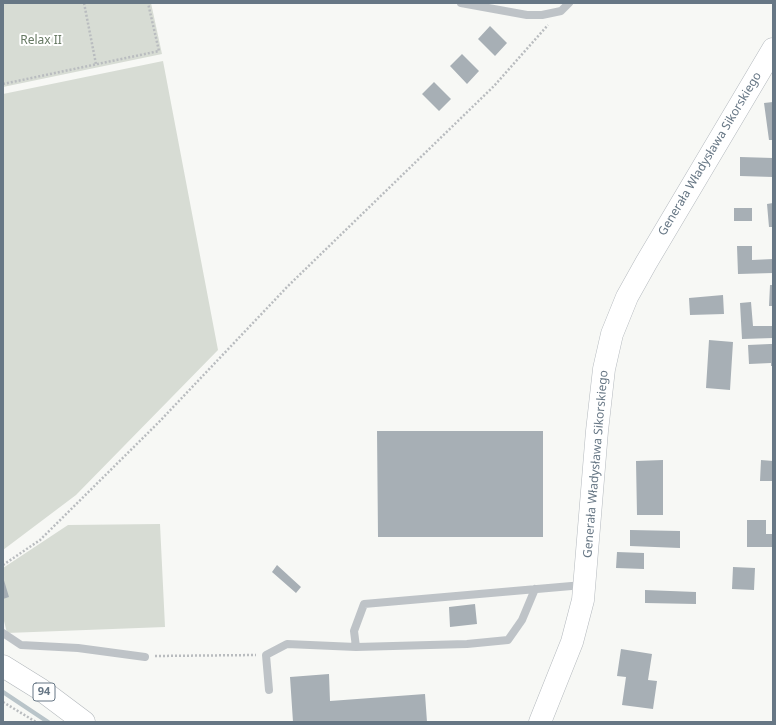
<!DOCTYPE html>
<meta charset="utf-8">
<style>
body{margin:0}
#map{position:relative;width:776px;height:725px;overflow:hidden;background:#f7f8f5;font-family:"Noto Sans",sans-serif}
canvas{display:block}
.frame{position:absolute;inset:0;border:4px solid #677785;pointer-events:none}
</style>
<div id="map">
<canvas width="776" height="725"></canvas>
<div class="frame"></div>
</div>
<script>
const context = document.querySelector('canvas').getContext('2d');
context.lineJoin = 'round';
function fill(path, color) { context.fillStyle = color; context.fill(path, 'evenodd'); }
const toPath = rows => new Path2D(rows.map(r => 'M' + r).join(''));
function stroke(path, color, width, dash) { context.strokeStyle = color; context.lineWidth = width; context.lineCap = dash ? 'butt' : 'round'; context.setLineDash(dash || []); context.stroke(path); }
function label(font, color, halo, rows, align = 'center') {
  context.font = font + ' "Noto Sans",sans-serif'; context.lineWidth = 4; context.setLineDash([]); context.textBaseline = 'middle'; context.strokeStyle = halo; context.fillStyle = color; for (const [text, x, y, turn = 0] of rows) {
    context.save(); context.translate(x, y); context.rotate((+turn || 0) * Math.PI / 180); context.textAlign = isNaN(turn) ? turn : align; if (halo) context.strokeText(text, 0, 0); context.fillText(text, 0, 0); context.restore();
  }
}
const green = toPath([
 [3,3,151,3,162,54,3,87],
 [163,61,218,350,76,495,3,550,3,94],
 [160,524,165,627,7,633,3,617,3,568,68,525]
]);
const stream = toPath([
 [3,692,48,722]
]);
const building = toPath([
 [490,26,507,43,495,56,478,39],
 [462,54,479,71,467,84,450,66],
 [434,82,451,99,439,111,422,94],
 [773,102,773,140,769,140,764,103],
 [740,157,773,158,773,177,740,176],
 [773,203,773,227,769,227,767,204],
 [734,208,752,208,752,221,734,221],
 [737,246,752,246,752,260,773,259,773,273,738,274],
 [770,285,773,285,773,306,769,306],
 [723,295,724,314,690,315,689,298],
 [751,302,753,326,773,326,773,338,742,339,740,303],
 [709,340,733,342,730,390,706,388],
 [770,344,773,344,773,366,771,366,771,363,749,364,748,345],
 [377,431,543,431,543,537,378,537],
 [663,460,663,515,637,515,636,461],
 [761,460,773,461,773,481,760,481],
 [747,520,766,520,766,534,773,534,773,547,747,547],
 [630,530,680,531,680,548,630,546],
 [617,552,644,553,644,569,616,568],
 [277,565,301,587,296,593,272,572],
 [733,567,755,568,754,590,732,589],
 [3,577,9,597,3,599],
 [645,590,696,592,696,604,645,603],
 [475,604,477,624,450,627,449,607],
 [621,649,652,654,648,680,657,681,653,709,622,705,626,677,617,676],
 [329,674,330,701,425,694,427,722,293,722,290,677]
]);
const path = toPath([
 [84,3,96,64],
 [3,84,159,51,148,3],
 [3,565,40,540,159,422,288,286,494,86,548,25],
 [155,656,256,655],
 [3,702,36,722]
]);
const service = toPath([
 [461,3,527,15,542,15,561,11,569,3],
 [3,633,21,645,78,648,145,657],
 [356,647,467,644,508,640,522,620,535,589],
 [269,690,266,655,287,644,356,647,354,631,364,604,583,585]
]);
const secondary = toPath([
 [540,722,572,642,583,600,597,431,604,369,612,334,627,297,646,263,773,49]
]);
const primary = toPath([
 [3,666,40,689,84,722]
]);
const shields = [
 [44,692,22]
];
const shieldNames = [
 ["94",44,692]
];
const parkNames = [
 ["Relax II",41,41]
];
const streetNames = [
 ["Generała Władysława Sikorskiego",710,154,-59],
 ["Generała Władysława Sikorskiego",596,464,-85]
];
fill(green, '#d7dcd4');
stroke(stream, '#b9c4c9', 4.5);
fill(building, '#a7afb5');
stroke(secondary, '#b3b8bd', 23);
stroke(primary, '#b2b7bb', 23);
stroke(path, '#b9bcbf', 2.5, [2, 2]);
stroke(service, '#bec3c7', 8);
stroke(secondary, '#fff', 22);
stroke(primary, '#fff', 22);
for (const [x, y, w] of shields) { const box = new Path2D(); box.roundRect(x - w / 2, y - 9, w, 18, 3); context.fillStyle = '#fff'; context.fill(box); stroke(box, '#677785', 1); }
label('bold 11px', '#677785', null, shieldNames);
label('12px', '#657862', '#fff', parkNames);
label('12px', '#677785', '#fff', streetNames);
</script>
